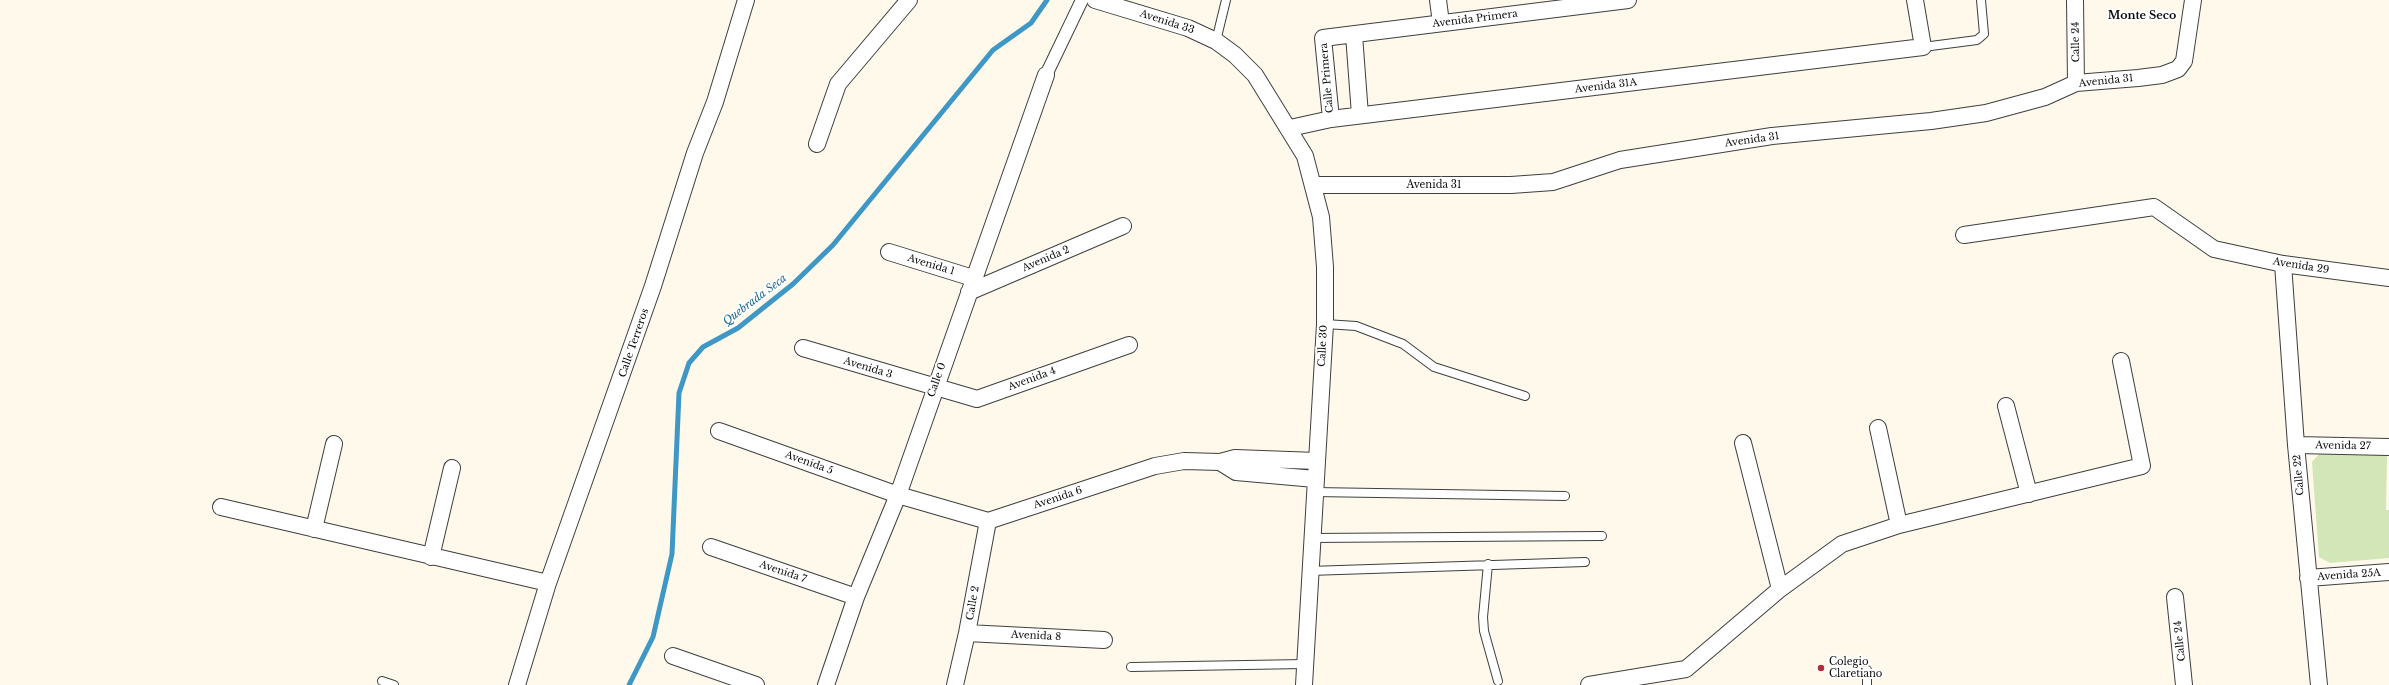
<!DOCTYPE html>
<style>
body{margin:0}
canvas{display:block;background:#fef9eb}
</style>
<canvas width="2389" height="685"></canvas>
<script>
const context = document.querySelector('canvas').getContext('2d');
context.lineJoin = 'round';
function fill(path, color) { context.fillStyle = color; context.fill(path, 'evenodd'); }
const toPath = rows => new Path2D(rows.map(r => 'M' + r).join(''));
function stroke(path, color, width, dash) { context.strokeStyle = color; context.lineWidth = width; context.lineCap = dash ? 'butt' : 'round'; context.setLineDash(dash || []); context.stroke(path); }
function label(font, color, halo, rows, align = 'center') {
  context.font = font + ' "Libre Baskerville",serif'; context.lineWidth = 4; context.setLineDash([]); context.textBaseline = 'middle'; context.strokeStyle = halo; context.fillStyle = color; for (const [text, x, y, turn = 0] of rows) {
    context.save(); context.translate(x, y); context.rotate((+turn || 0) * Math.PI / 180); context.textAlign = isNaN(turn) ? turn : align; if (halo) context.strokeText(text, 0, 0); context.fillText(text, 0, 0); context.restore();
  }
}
const green = toPath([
 [2320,453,2387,455,2386,510,2389,510,2389,558,2330,563,2319,557,2312,462]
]);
const stream = toPath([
 [629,685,653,637,672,554,679,393,689,363,703,347,738,328,793,284,833,245,993,50,1031,23,1047,0]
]);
const service = toPath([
 [1216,41,1226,0],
 [1923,47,1977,40,1984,34,1981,0],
 [1325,324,1356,326,1403,344,1434,367,1525,396],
 [1314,492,1565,496],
 [1311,538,1602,536],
 [1488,564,1483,617,1484,631,1498,681],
 [1309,571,1585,562],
 [1131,667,1304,664],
 [1867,670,1867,685],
 [382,681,394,685]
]);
const pedestrian = toPath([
 [1046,75,1082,0]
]);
const minor = toPath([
 [1095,0,1188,28,1216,41,1235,55,1255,75,1305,156,1321,217,1325,267,1325,324,1304,685],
 [1438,0,1441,23],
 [2075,0,2076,83],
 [1354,35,1360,115],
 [1331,119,1323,38,1628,0],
 [1290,128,1331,119,1923,47,1915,0],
 [817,144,838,84,909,0],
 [1314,185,1511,185,1553,182,1620,160,1772,136,1931,121,1986,113,2045,97,2076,83,2138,78,2162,75,2178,69,2184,61,2193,0],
 [1964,235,2154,207,2214,249,2283,264,2389,278],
 [889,252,973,278],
 [2283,264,2296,445,2319,685],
 [969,292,1123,226],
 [803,348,977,399,1129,345],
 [2006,406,2029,494],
 [1878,428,1899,525],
 [719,431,898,495,988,521,1155,466,1184,461,1220,462,1235,458,1317,461],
 [1743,443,1780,589],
 [2296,445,2389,447],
 [1220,462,1236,472,1315,479],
 [221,507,548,583],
 [314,529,334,444],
 [711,547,856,597],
 [431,557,452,468],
 [2308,578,2389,572],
 [2175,597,2184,685],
 [967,633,1104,640],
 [673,656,756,685],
 [517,685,548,583,653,286,695,153,715,102,746,0],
 [826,685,856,597,898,495,1046,75],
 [955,685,967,633,988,521],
 [1589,685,1686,669,1780,589,1842,544,1899,525,2142,466,2121,361]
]);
const markers = [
 [1821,668,4,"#b32c3a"]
];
const streetNames = [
 ["Avenida Primera",1475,19,-7],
 ["Avenida 33",1167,22,18],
 ["Calle 24",2076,42,-91],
 ["Calle Primera",1327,78,-95],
 ["Avenida 31",2106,81,-6],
 ["Avenida 31A",1606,86,-7],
 ["Avenida 31",1752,140,-8],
 ["Avenida 31",1434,185],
 ["Avenida 2",1046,259,-23],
 ["Avenida 1",931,265,17],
 ["Avenida 29",2301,266,9],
 ["Calle Terreros",634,343,-71],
 ["Calle 30",1323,346,-87],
 ["Avenida 3",868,368,17],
 ["Avenida 4",1032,379,-20],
 ["Calle 0",937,380,-71],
 ["Avenida 27",2343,446,1],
 ["Avenida 5",809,463,20],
 ["Calle 22",2299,475,-95],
 ["Avenida 6",1058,498,-18],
 ["Avenida 7",783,572,19],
 ["Avenida 25A",2349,575,-4],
 ["Calle 2",973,603,-80],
 ["Avenida 8",1036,636,3],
 ["Calle 24",2180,641,-96]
];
const poiNames = [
 ["Colegio",1829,662],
 ["Claretiano",1829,674]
];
const neighbourhoodNames = [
 ["Monte Seco",2142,16]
];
const waterNames = [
 ["Quebrada Seca",755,300,-37]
];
fill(green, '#d2e6b7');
stroke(stream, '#3e97c5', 5);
stroke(service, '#3f3f3f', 10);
stroke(pedestrian, '#3f3f3f', 14);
stroke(minor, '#3f3f3f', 18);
stroke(service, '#fff', 8);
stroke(pedestrian, '#fff', 12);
stroke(minor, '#fff', 16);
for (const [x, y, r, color] of markers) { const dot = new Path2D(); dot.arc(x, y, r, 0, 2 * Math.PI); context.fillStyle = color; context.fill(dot); stroke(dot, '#fff', 1.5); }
label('10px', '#0c0c0c', '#fff', streetNames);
label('10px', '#0c0c0c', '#fff', poiNames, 'left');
label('bold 11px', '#0c0c0c', '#fff', neighbourhoodNames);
label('italic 11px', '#1c6896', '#fff', waterNames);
</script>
